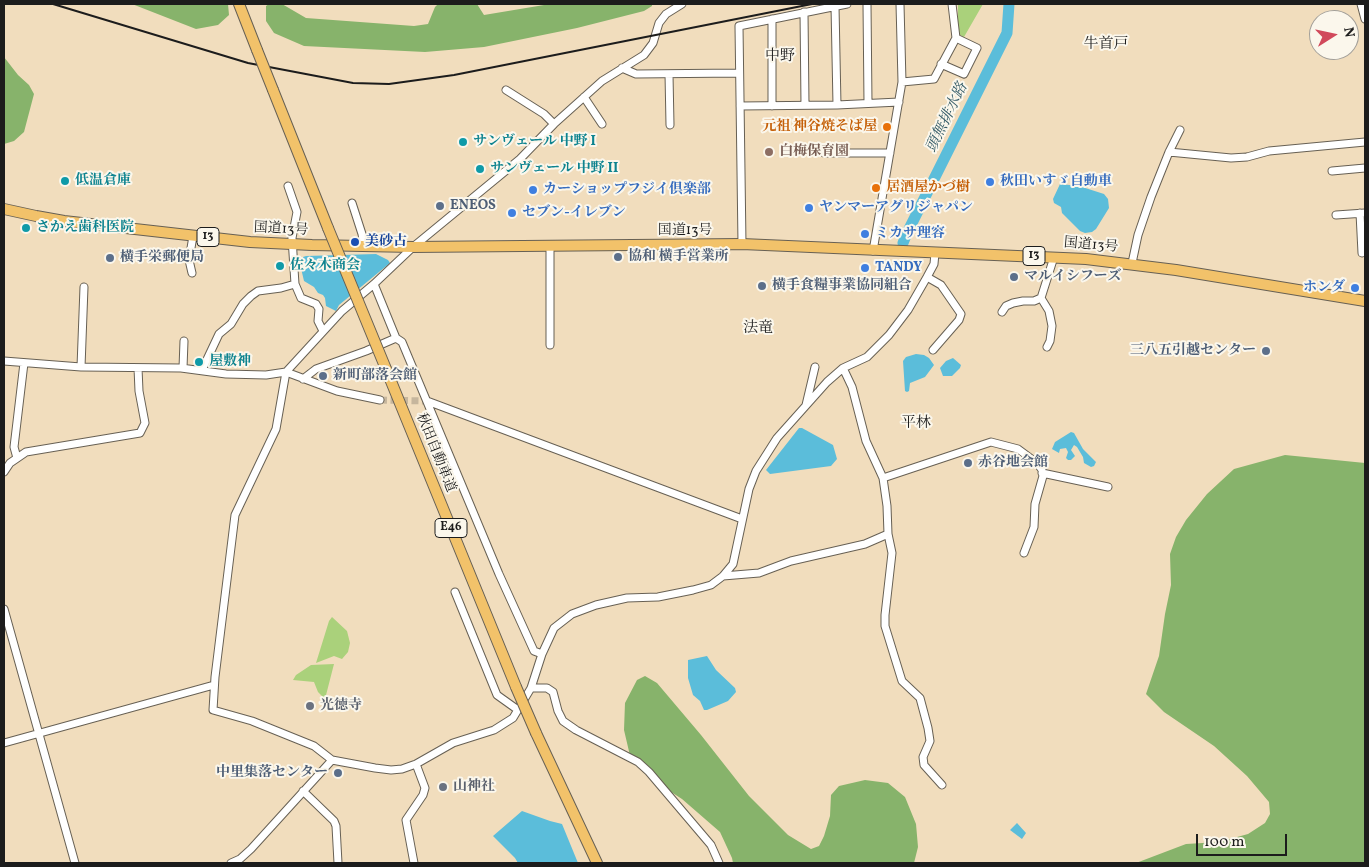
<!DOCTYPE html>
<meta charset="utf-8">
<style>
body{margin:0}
#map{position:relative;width:1369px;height:867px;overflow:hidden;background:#f1ddbd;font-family:Vollkorn,serif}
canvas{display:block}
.frame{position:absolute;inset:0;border:5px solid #1c1c1c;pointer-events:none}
.north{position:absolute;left:1309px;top:10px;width:50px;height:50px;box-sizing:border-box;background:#fbf7ec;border:1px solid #a29f99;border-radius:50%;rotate:80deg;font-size:14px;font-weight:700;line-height:20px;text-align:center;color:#1c1c1c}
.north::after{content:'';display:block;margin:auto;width:18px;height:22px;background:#d1495b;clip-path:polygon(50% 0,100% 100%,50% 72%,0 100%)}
.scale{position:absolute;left:1196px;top:834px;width:91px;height:22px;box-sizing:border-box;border:2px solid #1c1c1c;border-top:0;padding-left:6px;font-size:15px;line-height:18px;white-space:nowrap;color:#1c1c1c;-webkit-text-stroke:4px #fbf7ec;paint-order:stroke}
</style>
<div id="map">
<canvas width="1369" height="867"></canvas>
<div class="frame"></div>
<div class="north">N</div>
<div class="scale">100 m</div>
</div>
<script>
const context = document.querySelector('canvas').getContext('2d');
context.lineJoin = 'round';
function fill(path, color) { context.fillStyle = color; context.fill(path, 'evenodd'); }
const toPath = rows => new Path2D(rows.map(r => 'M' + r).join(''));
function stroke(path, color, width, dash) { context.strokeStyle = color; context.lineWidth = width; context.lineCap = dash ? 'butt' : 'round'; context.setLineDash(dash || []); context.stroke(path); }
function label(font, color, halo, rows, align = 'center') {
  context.font = font + ' Vollkorn,"Noto Serif JP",serif'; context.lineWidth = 4; context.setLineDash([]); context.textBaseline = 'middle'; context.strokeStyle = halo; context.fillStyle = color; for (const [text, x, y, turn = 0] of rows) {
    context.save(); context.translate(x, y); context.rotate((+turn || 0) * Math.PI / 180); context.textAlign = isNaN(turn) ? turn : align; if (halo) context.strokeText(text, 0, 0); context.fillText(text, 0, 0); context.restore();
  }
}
const green = toPath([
 [958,4,983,4,964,37,958,34],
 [332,617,347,631,350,643,348,652,342,659,334,656,316,663,329,621],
 [334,664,325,699,318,692,314,682,293,680,296,675,311,665]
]);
const forest = toPath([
 [132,4,228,4,229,15,218,25,196,29],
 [269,4,282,4,306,18,414,26,428,24,435,7,438,4,477,4,484,15,550,4,652,4,652,6,644,11,577,28,484,47,425,52,304,46,274,33,266,21,266,6],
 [4,57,18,75,29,85,34,94,24,132,14,141,4,144],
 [1285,455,1365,463,1365,863,1136,863,1186,844,1219,842,1248,834,1265,823,1270,814,1269,802,1247,776,1214,746,1164,712,1146,694,1159,656,1165,614,1171,585,1170,554,1176,537,1186,520,1207,494,1234,469],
 [645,676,657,683,701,735,749,796,788,835,811,849,819,846,824,836,830,816,831,795,839,786,865,780,888,783,905,797,916,824,918,847,914,863,733,863,732,858,720,832,682,799,651,779,631,760,624,730,625,703,637,680]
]);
const water = toPath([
 [1060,184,1079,186,1104,194,1108,199,1109,208,1096,229,1092,232,1085,233,1080,231,1062,213,1061,207,1054,203,1053,199],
 [376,254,388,260,390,263,339,305,336,311,326,306,325,298,323,295,318,293,314,287,304,281,300,264,303,263,303,257,306,256],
 [916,354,924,355,929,358,934,365,925,377,910,383,909,391,907,392,905,391,903,361,906,357],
 [953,358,961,365,960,368,952,376,943,376,940,368,946,361],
 [799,428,802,428,833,445,837,459,831,466,770,474,766,470],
 [1071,432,1074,433,1083,449,1096,462,1094,466,1091,467,1084,463,1083,457,1077,447,1074,445,1071,450,1075,456,1071,460,1068,460,1066,458,1068,452,1066,448,1060,449,1059,453,1052,449,1055,442],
 [707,656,716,670,735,688,736,692,728,701,707,710,704,710,700,701,693,695,688,678,688,660],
 [522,811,550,821,562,824,578,863,518,863,515,858,493,836],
 [1017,823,1026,833,1022,839,1010,830]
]);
const river = toPath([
 [903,243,907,233,1007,33,1009,4]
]);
const minorTunnel = toPath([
 [380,400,427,401]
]);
const minor = toPath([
 [682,4,666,14,659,23,653,43,644,55,602,81,554,124,520,159,413,247,374,284,342,311,286,372,276,429,235,515,215,677,213,710,252,721,314,746,332,760,375,768,391,770,402,769,416,764,453,743,494,730,513,718,531,688,542,654,554,628,572,614,596,605,627,598,658,597,693,590,711,585,723,576,733,564,749,489,756,471,777,438,827,382,843,368,867,357,889,335,908,310,927,277,934,264,935,253],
 [867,4,868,103],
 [1361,4,1365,19],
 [835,6,837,105],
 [804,12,805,105],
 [941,64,964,74,977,48,956,38],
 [622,68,636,74,739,73],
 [669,74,670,125],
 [902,82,934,79,956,38,952,4],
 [506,90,544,114,554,124],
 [584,97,602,124],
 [740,106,837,105,899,102],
 [772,106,772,19],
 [1169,152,1231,158,1247,157,1269,151,1365,142],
 [824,153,890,153],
 [1332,171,1365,168],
 [288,186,297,212,292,238,295,284,301,298,316,304,319,309,318,321,323,331],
 [352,203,362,234,364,246],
 [1360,213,1362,253],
 [1336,215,1365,213],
 [742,244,739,26,847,4],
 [873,251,902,82,900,4],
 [1132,263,1138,235,1151,197,1169,152,1180,130],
 [192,273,189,260,193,236],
 [927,277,941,285,961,314,959,320,933,350],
 [374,284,396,338,402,342,499,574,534,651,542,654],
 [1002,312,1006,306,1013,303,1023,301,1034,301,1041,298],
 [550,345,550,245],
 [1047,347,1050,341,1052,326,1049,311,1041,298,1054,257],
 [4,361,81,367,181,368,226,374,266,375,286,372,337,391,380,400],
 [81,367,84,287],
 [183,368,184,341],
 [843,368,852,387,866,441,883,478,887,506,888,534,892,553,885,615,885,626,902,681,920,698,928,728,930,741,923,757,924,765,942,785],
 [202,370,219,334,231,324,243,304,251,296,258,291,281,288,295,284],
 [303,379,316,369,366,351,396,338],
 [427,401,742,519],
 [806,405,815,367],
 [17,458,14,447,24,363],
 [4,472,10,463,26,452,140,433,145,423,139,391,138,368],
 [1042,473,1108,487],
 [883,478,991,442,1018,449,1037,463,1042,470,1043,476,1035,504,1034,527,1024,553],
 [723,576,759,573,791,561,865,544,888,534],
 [455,592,497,695,518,710],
 [4,609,75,863],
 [531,688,547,688,553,692,558,711,563,721,576,730,638,762,649,772,711,845,719,863],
 [4,743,214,685],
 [303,791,334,821,336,826,338,863],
 [231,863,240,859,251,849,332,760],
 [414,863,406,820,423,795,425,788,416,764]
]);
const highway = toPath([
 [239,4,257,50],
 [273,90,328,228],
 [4,209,36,216,64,221,250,242,312,245,413,247,742,244,1086,259,1176,270,1365,301],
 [386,369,516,687],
 [536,733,597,863]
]);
const rail = toPath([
 [53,4,248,63,353,83,389,84,454,75,812,4]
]);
const highwayBridge = toPath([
 [257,50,273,90],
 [328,228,386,369],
 [516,687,536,733]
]);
const markers = [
 [887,127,5,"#e8710a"],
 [463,142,5,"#0f9aa8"],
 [769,152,5,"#8d6e63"],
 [480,169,5,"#0f9aa8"],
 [65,181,5,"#0f9aa8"],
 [990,182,5,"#3f7fe0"],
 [876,188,5,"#e8710a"],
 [533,190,5,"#3f7fe0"],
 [440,206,5,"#5c6f8a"],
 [809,208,5,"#3f7fe0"],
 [512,213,5,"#3f7fe0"],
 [26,228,5,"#0f9aa8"],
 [865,234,5,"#3f7fe0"],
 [355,242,5,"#1a4fb4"],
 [618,257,5,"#5c6f8a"],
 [110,258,5,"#5c6f8a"],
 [280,266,5,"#0f9aa8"],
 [865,268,5,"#3f7fe0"],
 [1014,277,5,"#5c6f8a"],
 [762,286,5,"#5c6f8a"],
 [1355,288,5,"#3f7fe0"],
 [1266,351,5,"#5c6f8a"],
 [199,362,5,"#0f9aa8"],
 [323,376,5,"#5c6f8a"],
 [968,463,5,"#5c6f8a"],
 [310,706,5,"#6b7280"],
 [338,773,5,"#5c6f8a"],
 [443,787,5,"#6b7280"]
];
const shields = [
 [208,237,22],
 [1034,256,22],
 [451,528,32]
];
const shieldNames = [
 ["13",208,237],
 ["13",1034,256],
 ["E46",451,528]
];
const foodNames = [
 ["元祖 神谷焼そば屋",877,127],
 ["居酒屋かづ樹",886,188,"left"]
];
const cultureNames = [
 ["サンヴェール 中野 I",473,142],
 ["サンヴェール 中野 II",490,169],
 ["低温倉庫",75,181],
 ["さかえ歯科医院",36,228],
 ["佐々木商会",290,266],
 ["屋敷神",209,362]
];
const educationNames = [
 ["白梅保育園",779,152]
];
const shopNames = [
 ["秋田いすゞ自動車",1000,182],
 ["カーショップフジイ倶楽部",543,190],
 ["ヤンマーアグリジャパン",819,208],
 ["セブン-イレブン",522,213],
 ["ミカサ理容",875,234],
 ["TANDY",875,268],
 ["ホンダ",1345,288,"right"]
];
const serviceNames = [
 ["ENEOS",450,206],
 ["協和 横手営業所",628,257],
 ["横手栄郵便局",120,258],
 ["マルイシフーズ",1024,277],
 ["横手食糧事業協同組合",772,286],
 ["三八五引越センター",1256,351,"right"],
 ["新町部落会館",333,376],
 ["赤谷地会館",978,463],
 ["中里集落センター",328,773,"right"]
];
const streetNames = [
 ["国道13号",281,230,3],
 ["国道13号",685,231],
 ["国道13号",1091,246,5],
 ["秋田自動車道",435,453,68]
];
const transitNames = [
 ["美砂古",365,242]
];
const worshipNames = [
 ["光徳寺",320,706],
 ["山神社",453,787]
];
const neighbourhoodNames = [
 ["牛首戸",1106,45],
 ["中野",780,57],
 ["法竜",758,329],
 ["平林",916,424]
];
const waterNames = [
 ["頭無排水路",948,118,-64]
];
fill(green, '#aad17b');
fill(forest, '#87b36b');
fill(water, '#5bbdda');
stroke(river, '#5bbdda', 11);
stroke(minorTunnel, '#c6b69d', 7, [7, 3.5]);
stroke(minor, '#676054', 9);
stroke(highway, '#676054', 12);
stroke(minor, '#fff', 7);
stroke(highway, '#f2c26a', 10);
stroke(rail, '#1c1c1c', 2);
stroke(highwayBridge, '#676054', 12, []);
stroke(highwayBridge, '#f2c26a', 10);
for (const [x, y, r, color] of markers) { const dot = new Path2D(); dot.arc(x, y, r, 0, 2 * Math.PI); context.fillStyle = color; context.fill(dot); stroke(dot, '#fbf7ec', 2); }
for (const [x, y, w] of shields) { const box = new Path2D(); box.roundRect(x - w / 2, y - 9.5, w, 19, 4); context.fillStyle = '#fbf7ec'; context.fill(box); stroke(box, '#1c1c1c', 1); }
label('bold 12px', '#1c1c1c', null, shieldNames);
label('bold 14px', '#c56008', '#fbf7ec', foodNames, 'right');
label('bold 14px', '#0d838f', '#fbf7ec', cultureNames, 'left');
label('bold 14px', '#785e54', '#fbf7ec', educationNames, 'left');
label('bold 14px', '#366cbe', '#fbf7ec', shopNames, 'left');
label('bold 14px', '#4e5e75', '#fbf7ec', serviceNames, 'left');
label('14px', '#1c1c1c', '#fbf7ec', streetNames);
label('bold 14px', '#164399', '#fbf7ec', transitNames, 'left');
label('bold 14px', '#5b616d', '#fbf7ec', worshipNames, 'left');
label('15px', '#1c1c1c', '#fbf7ec', neighbourhoodNames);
label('italic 15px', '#355c68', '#fbf7ec', waterNames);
</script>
